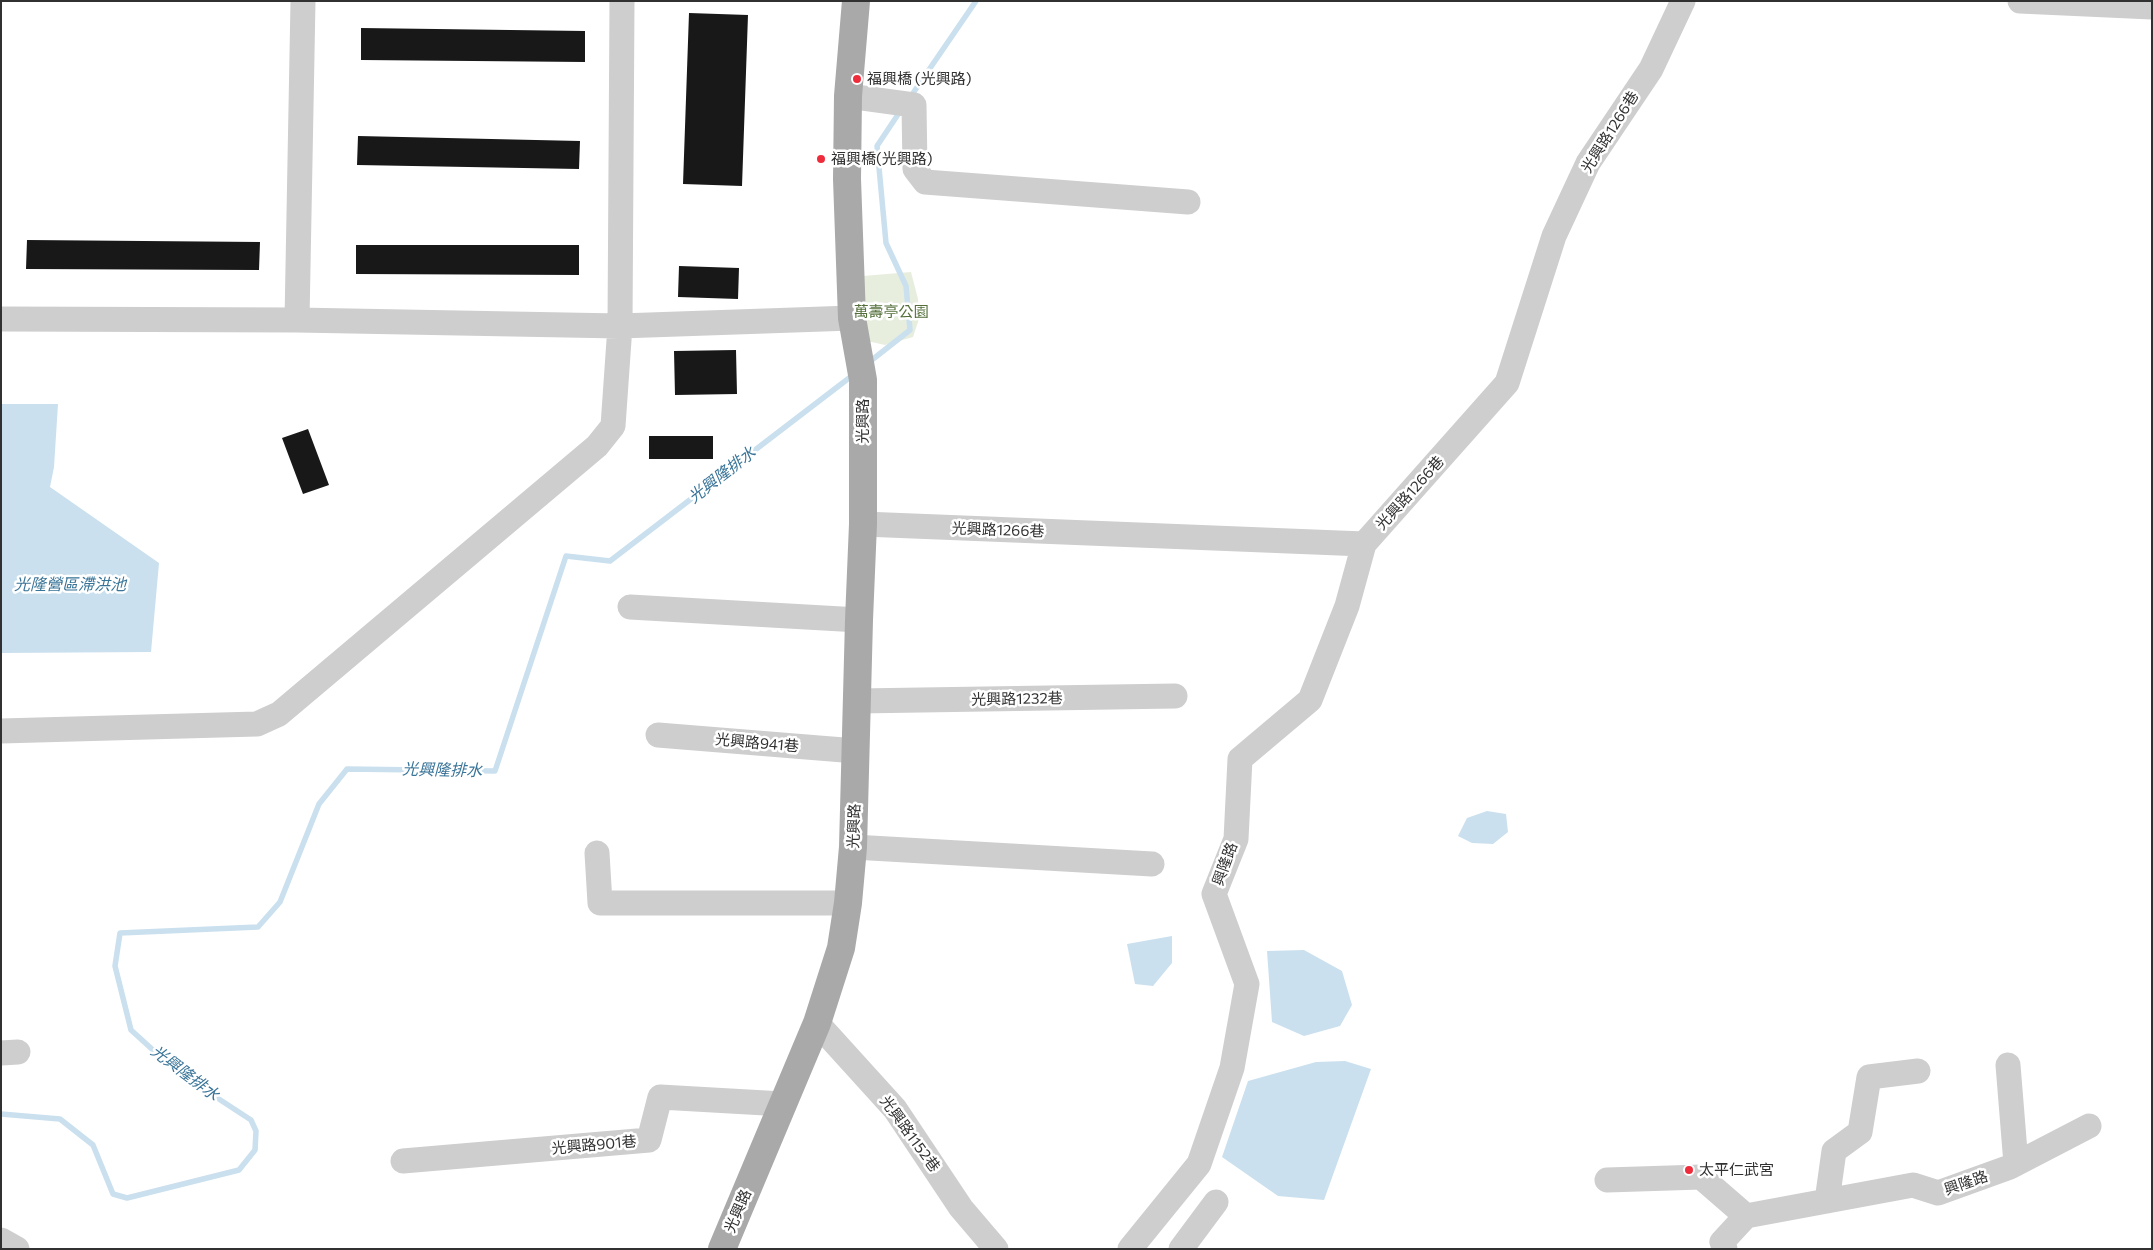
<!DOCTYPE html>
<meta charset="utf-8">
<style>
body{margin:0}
#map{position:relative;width:2153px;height:1250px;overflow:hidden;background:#fff;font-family:Commissioner,sans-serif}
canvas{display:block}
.frame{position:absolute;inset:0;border:2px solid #313131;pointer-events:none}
</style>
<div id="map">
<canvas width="2153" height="1250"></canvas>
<div class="frame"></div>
</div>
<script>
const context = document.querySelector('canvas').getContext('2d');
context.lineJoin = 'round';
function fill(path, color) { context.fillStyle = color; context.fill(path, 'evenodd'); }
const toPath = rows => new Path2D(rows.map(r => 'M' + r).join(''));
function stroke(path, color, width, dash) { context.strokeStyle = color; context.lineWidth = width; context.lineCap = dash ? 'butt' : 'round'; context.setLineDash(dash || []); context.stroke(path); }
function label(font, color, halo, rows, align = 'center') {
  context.font = font + ' Commissioner,"Noto Sans TC",sans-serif'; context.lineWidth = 5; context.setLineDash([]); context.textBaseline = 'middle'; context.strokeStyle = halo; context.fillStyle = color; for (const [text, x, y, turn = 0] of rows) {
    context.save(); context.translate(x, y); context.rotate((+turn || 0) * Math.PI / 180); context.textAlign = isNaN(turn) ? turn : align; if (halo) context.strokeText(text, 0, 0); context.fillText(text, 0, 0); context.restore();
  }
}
const green = toPath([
 [911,272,918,299,919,319,913,337,885,345,867,341,863,276]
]);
const water = toPath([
 [1,404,58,404,54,467,50,487,159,563,151,652,1,653],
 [1487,811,1506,814,1508,832,1493,844,1472,843,1458,836,1467,818],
 [1172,936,1172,963,1153,986,1135,984,1127,944],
 [1304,950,1342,971,1352,1005,1340,1026,1304,1036,1272,1022,1267,951],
 [1345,1061,1371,1069,1324,1200,1278,1196,1222,1157,1248,1081,1316,1062]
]);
const stream = toPath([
 [909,99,976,1],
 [868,363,910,330,906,286,886,243,877,146,901,110],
 [1,1114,60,1119,93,1145,113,1194,127,1198,239,1170,255,1150,256,1131,251,1120,176,1071,131,1030,115,966,120,933,258,927,280,902,319,804,347,769,495,771,566,556,610,561,853,375]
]);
const building = toPath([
 [689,13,748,15,742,186,683,184],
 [361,28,585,31,585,62,361,60],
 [358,136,580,141,579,169,357,165],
 [27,240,260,242,259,270,26,269],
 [356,245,579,245,579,275,356,274],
 [679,266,739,268,738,299,678,297],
 [736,350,737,394,675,395,674,351],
 [308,429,329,485,303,494,282,438],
 [649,436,713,436,713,459,649,459]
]);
const minor = toPath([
 [2020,1,2152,7],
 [848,96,914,105,915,169,925,182,1188,202],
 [1,319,297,320,620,326,852,318],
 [297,320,303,1],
 [863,524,1364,544,1507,383,1554,236,1588,163,1651,69,1683,1],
 [630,607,859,620],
 [858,701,1175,696],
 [1,731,257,724,279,714,597,446,613,426,620,326,622,1],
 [658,735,856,751],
 [853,847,1152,864],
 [597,853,600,903,848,903],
 [817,1023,895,1109,961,1208,996,1249],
 [1,1053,18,1052],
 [2008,1065,2016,1164],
 [403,1161,649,1140,660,1097,783,1104],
 [1607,1180,1701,1177,1746,1216,1722,1242,1725,1249],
 [1827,1201,1834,1151,1860,1132,1869,1077,1918,1071],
 [1746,1216,1913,1185,1938,1193,2010,1167,2089,1126],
 [1,1240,17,1249],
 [1130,1249,1199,1164,1232,1068,1247,984,1214,894,1236,839,1240,759,1310,700,1347,606,1364,544],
 [1181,1249,1216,1202]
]);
const major = toPath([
 [722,1249,817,1023,841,948,848,903,853,847,859,620,863,524,863,380,852,318,847,179,848,96,856,1]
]);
const markers = [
 [857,79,5,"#ef2c3b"],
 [821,159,5,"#ef2c3b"],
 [1689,1170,5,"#ef2c3b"]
];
const poiNames = [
 ["福興橋 (光興路)",867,79],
 ["福興橋(光興路)",831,159],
 ["太平仁武宮",1699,1170]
];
const streetNames = [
 ["光興路1266巷",1610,132,-58],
 ["光興路",863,421,-90],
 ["光興路1266巷",1410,493,-48],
 ["光興路1266巷",998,530,2],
 ["光興路1232巷",1017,699,-1],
 ["光興路941巷",757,743,5],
 ["光興路",854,826,-88],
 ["興隆路",1225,864,-70],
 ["光興路1152巷",910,1134,54],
 ["光興路901巷",594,1145,-5],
 ["興隆路",1966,1183,-19],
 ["光興路",738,1211,-67]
];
const parkNames = [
 ["萬壽亭公園",891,312]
];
const waterNames = [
 ["光興隆排水",722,475,-38],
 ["光隆營區滯洪池",70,585],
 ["光興隆排水",442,770,1],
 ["光興隆排水",185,1073,37]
];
fill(green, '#e7eede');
fill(water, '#cae0ee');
stroke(stream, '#cae0ee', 5.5);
fill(building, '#181818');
stroke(minor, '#cecece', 25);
stroke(major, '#a9a9a9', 28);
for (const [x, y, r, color] of markers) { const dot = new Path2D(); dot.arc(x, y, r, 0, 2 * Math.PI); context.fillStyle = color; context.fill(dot); stroke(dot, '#fff', 2); }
label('15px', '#313131', '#fff', poiNames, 'left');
label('15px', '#313131', '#fff', streetNames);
label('15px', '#546f3b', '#fff', parkNames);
label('italic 16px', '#397498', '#fff', waterNames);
</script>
